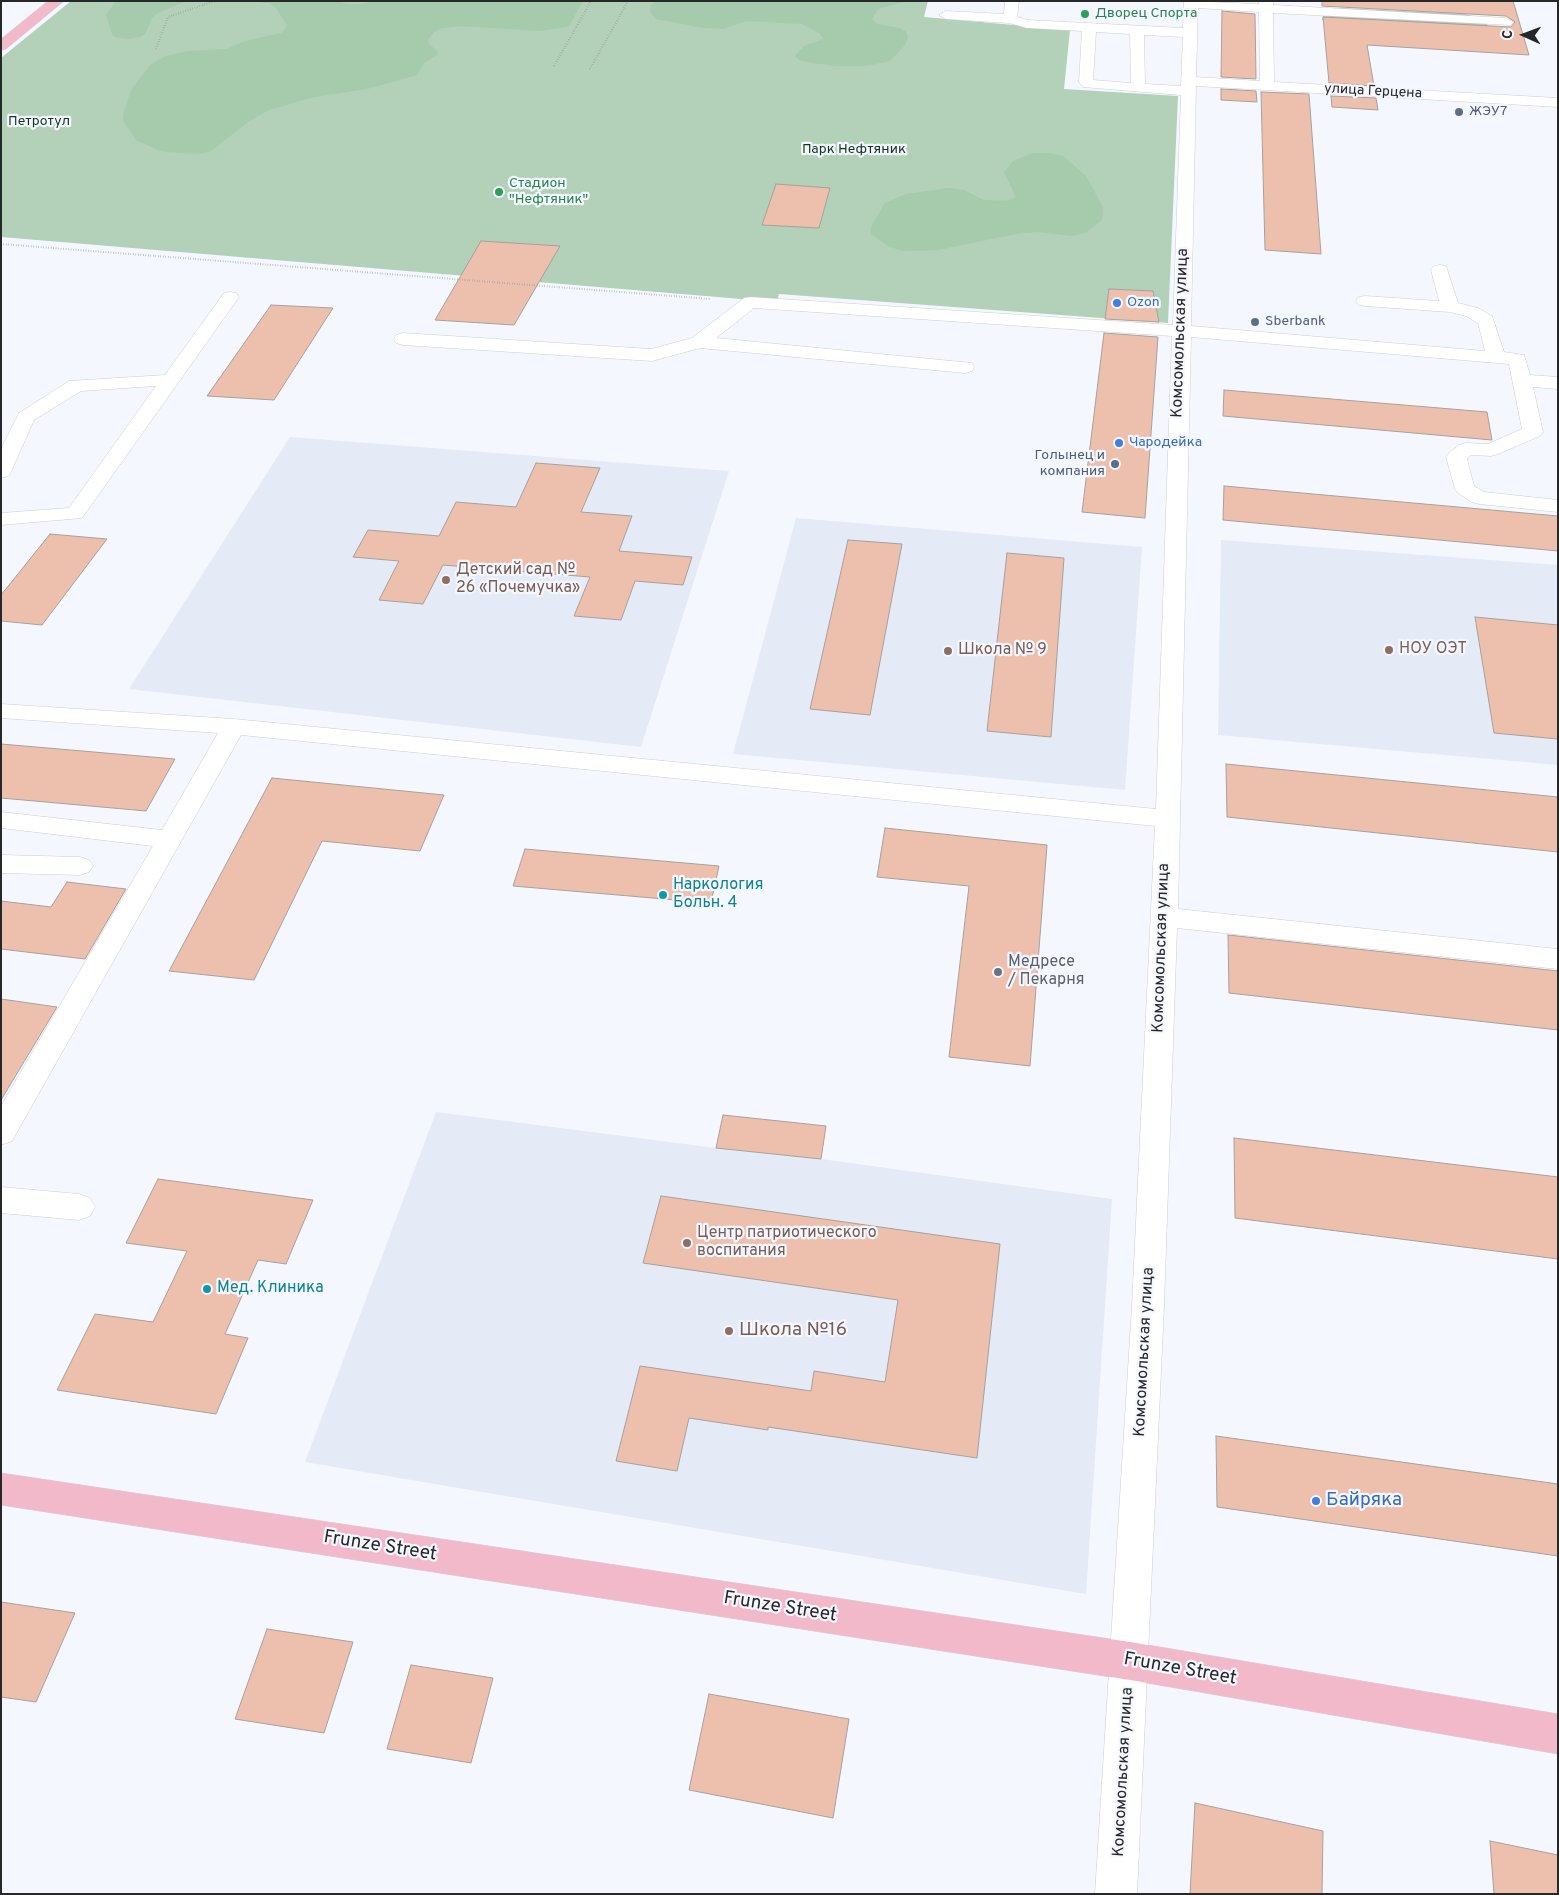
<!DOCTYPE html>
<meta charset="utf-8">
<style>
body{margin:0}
#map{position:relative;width:1559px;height:1895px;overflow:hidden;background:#f5f7fe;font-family:Overpass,sans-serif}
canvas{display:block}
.frame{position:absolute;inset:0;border:2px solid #262729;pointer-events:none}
.north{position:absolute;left:1499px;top:10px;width:50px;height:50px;-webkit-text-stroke:4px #f5f7fe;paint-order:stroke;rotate:272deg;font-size:14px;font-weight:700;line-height:20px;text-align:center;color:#262729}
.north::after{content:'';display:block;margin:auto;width:18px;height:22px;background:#262729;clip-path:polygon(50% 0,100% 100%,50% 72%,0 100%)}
</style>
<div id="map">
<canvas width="1559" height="1895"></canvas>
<div class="frame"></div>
<div class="north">С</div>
</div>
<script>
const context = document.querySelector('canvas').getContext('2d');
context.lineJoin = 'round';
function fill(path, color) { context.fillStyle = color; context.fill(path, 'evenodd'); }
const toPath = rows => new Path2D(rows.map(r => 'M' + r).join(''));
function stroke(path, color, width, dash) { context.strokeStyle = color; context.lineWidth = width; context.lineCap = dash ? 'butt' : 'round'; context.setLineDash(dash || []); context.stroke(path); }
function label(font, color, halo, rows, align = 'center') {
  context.font = font + ' Overpass,sans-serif'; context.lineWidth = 4.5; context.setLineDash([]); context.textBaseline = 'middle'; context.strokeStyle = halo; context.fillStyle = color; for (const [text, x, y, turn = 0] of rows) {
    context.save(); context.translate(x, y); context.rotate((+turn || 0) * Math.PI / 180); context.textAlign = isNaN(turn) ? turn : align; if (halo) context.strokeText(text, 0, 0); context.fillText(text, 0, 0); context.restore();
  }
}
const built = toPath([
 [290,437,729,471,641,747,129,689],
 [796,518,1142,547,1125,790,733,754],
 [1221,540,1558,565,1558,765,1218,735],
 [436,1112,716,1148,821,1159,1112,1199,1086,1594,305,1462]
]);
const green = toPath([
 [71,1,928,1,924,17,1070,30,1064,89,1178,96,1168,323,779,294,777,302,1,237,1,58],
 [1341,8,1466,14,1488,21,1487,27,1329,23,1322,20,1323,15]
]);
const forest = toPath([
 [116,1,186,1,156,14,152,18,145,34,140,37,129,39,119,38,113,36,106,15],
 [246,1,336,1,347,4,364,4,372,1,583,1,569,26,561,28,540,31,461,26,442,28,434,32,428,40,429,44,438,52,437,55,424,63,417,75,371,88,310,98,269,110,248,122,211,151,200,154,167,152,158,150,136,140,123,120,123,116,131,90,151,64,166,56,187,51,226,49,245,41,281,33,285,29,287,25,276,8,269,3],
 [656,1,908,1,878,9,872,19,877,24,900,28,906,32,908,37,905,45,890,61,866,66,837,66,812,63,799,60,795,56,804,46,823,39,819,33,802,24,746,21,723,29,703,28,656,19,650,12,651,5],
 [1033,153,1049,153,1063,156,1086,176,1103,207,1102,220,1085,233,1072,236,1037,232,1021,233,938,250,902,251,888,246,871,234,871,227,885,203,906,194,949,188,964,190,984,200,1007,201,1016,197,1004,172,1013,161]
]);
const building = toPath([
 [1322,1,1513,1,1529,55,1367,45,1374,86,1329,83,1323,17,1511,27,1515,22,1506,16,1322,6,1322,1],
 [1222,11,1255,14,1256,79,1221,77,1222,11],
 [1221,89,1256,91,1257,102,1221,100,1221,89],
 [1261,92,1309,94,1321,254,1265,250,1261,92],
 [1331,96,1376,98,1378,110,1332,107,1331,96],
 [776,184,830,188,819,228,762,225,776,184],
 [481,241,560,246,514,325,435,320,481,241],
 [1109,289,1153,291,1159,322,1105,319,1109,289],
 [271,305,333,308,274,400,207,396,271,305],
 [1104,333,1158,337,1145,518,1082,512,1104,333],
 [1224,390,1487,412,1492,440,1223,416,1224,390],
 [536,463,600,468,581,512,632,516,619,551,692,557,683,585,635,581,621,620,574,616,590,577,443,565,423,604,379,600,399,561,353,557,368,530,439,536,456,502,516,507,536,463],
 [1224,486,1558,516,1558,551,1223,520,1224,486],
 [50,534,107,539,42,625,1,621,1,595,50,534],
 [848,540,902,544,870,715,810,709,848,540],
 [1007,553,1064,558,1051,737,987,731,1007,553],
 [1475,617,1558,625,1558,739,1494,733,1475,617],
 [1,744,175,759,146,811,1,798,1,744],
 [1226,764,1558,797,1558,852,1227,817,1226,764],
 [272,778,444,795,420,851,322,841,254,980,169,971,272,778],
 [885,828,1047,845,1030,1066,949,1057,969,886,877,877,885,828],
 [525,849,719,866,711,903,513,886,525,849],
 [67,882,126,889,85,959,1,949,1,901,51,907,67,882],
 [1228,935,1558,971,1558,1030,1229,993,1228,935],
 [1,999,57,1007,1,1100,1,999],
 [723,1115,826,1126,821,1159,716,1148,723,1115],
 [1234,1138,1558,1177,1558,1259,1235,1218,1234,1138],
 [158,1179,313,1200,286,1264,258,1260,225,1334,248,1338,216,1414,57,1390,95,1314,153,1322,187,1251,126,1243,158,1179],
 [661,1196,1000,1244,977,1458,768,1427,768,1430,689,1418,677,1471,616,1461,640,1366,811,1391,814,1371,885,1382,898,1300,643,1263,661,1196],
 [1216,1436,1558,1484,1558,1556,1217,1507,1216,1436],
 [1,1602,75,1613,36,1702,1,1697,1,1602],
 [267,1629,353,1642,324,1733,235,1719,267,1629],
 [411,1665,493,1678,471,1763,387,1749,411,1665],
 [709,1694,849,1719,833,1818,689,1790,709,1694],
 [1195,1803,1323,1831,1322,1894,1190,1894,1195,1803],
 [1490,1841,1558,1855,1558,1894,1494,1894,1490,1841]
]);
const path = toPath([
 [156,49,168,17,215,1],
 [554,66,591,1],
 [590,69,628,1],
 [1,244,711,299]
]);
const minor = toPath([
 [1005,1,1019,1,1017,17,1028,20,1183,28,1184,1,1259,4,1259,1,1273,1,1273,5,1506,18,1513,22,1511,25,1273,13,1274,82,1558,98,1558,107,1196,86,1191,326,1485,351,1478,323,1466,316,1450,312,1365,306,1359,305,1356,301,1359,297,1365,296,1439,301,1431,270,1434,266,1440,265,1446,266,1458,303,1478,308,1492,316,1504,352,1524,355,1530,375,1558,377,1558,389,1533,387,1543,432,1540,436,1498,454,1491,456,1471,455,1467,459,1474,486,1484,492,1558,500,1558,512,1479,504,1472,502,1458,493,1455,489,1446,457,1449,453,1459,445,1466,443,1488,444,1522,429,1509,364,1191,337,1178,909,1558,949,1558,969,1177,928,1164,1306,1137,1894,1095,1894,1132,1306,1155,826,241,735,12,1141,1,1145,1,1106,153,846,1,828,1,812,162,830,218,733,1,718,1,704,234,719,1156,809,1172,336,754,308,716,338,972,363,974,367,972,371,965,373,700,348,652,361,403,345,396,343,394,339,396,335,403,333,651,349,692,338,744,298,750,297,1173,325,1181,95,1083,87,1079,82,1082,31,1027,28,1009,23,946,19,939,15,946,11,1004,14,1005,1],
 [1198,8,1259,12,1260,81,1196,77,1198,8],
 [1096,32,1130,34,1131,83,1093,80,1096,32],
 [1144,35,1183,37,1181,86,1145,84,1144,35],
 [230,292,236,293,239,297,82,518,1,525,1,513,69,508,156,386,81,391,34,420,11,472,8,476,1,478,1,449,19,413,69,381,165,375,224,293,230,292],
 [1,855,80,857,89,860,93,866,89,872,80,875,1,873,1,855],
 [1,1187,79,1194,90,1198,95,1207,90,1216,79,1220,1,1213,1,1187]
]);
const major = toPath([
 [48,1,64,1,6,49,1,50,1,39,48,1],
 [1,1473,1130,1642,1558,1714,1558,1754,1130,1680,1,1505,1,1473]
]);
const markers = [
 [1085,14,5,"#2e9e5b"],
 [1459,112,5,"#5c6f8a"],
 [499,192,5,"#2e9e5b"],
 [1117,303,5,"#3f7fe0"],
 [1255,322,5,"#5c6f8a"],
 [1119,443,5,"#3f7fe0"],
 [1115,464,5,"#5c6f8a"],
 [446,580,5,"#8d6e63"],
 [1389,650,5,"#8d6e63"],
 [948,651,5,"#8d6e63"],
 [663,895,5,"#0f9aa8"],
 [998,972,5,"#6b7280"],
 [687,1243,5,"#8d6e63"],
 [207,1289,5,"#0f9aa8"],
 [729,1331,5,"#8d6e63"],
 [1316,1501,5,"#3f7fe0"]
];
const farLeisurenames = [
 ["Дворец Спорта",1095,14],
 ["Стадион",509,184],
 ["\"Нефтяник\"",509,200]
];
const farStreetnames = [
 ["улица Герцена",1373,92,3]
];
const farServicenames = [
 ["ЖЭУ7",1469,112],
 ["Sberbank",1265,322],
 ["Голынец и",1105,456,"right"],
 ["компания",1105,472,"right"]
];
const farParknames = [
 ["Петротул",39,122],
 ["Парк Нефтяник",854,150]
];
const farShopnames = [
 ["Ozon",1127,303],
 ["Чародейка",1129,443]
];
const streetNames = [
 ["Комсомольская улица",1181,333,-88],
 ["Комсомольская улица",1162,948,-88],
 ["Комсомольская улица",1145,1352,-87],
 ["Комсомольская улица",1124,1772,-87]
];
const educationNames = [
 ["Детский сад №",456,571],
 ["26 «Почемучка»",456,589],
 ["НОУ ОЭТ",1399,650],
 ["Школа № 9",958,651],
 ["Центр патриотического",697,1234],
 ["воспитания",697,1252]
];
const cultureNames = [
 ["Наркология",673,886],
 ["Больн. 4",673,904],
 ["Мед. Клиника",217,1289]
];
const worshipNames = [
 ["Медресе",1008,963],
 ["/ Пекарня",1008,981]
];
const nearEducationnames = [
 ["Школа №16",739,1331]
];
const nearShopnames = [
 ["Байряка",1326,1501]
];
const nearStreetnames = [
 ["Frunze Street",380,1547,9],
 ["Frunze Street",780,1608,9],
 ["Frunze Street",1180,1670,10]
];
fill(built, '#e5eaf7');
fill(green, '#b3d0b8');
fill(forest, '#a5caac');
fill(building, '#edc0ae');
stroke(building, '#a7a09d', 1);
stroke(minor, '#caccd2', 1);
stroke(major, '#d4d4d4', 1);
stroke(path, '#94969a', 2, [0.5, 2]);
fill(minor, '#fff');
fill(major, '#f2b9cb');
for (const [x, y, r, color] of markers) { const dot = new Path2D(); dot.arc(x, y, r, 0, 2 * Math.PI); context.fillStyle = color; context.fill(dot); stroke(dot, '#f5f7fe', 2); }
label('14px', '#27864d', '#f5f7fe', farLeisurenames, 'left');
label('14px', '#262729', '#f5f7fe', farStreetnames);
label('14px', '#4e5e75', '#f5f7fe', farServicenames, 'left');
label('14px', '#0e391c', '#f5f7fe', farParknames);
label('14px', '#366cbe', '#f5f7fe', farShopnames, 'left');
label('16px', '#262729', '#f5f7fe', streetNames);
label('16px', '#785e54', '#f5f7fe', educationNames, 'left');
label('16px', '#0d838f', '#f5f7fe', cultureNames, 'left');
label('16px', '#5b616d', '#f5f7fe', worshipNames, 'left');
label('19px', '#785e54', '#f5f7fe', nearEducationnames, 'left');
label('19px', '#366cbe', '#f5f7fe', nearShopnames, 'left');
label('19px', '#262729', '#f5f7fe', nearStreetnames);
</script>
